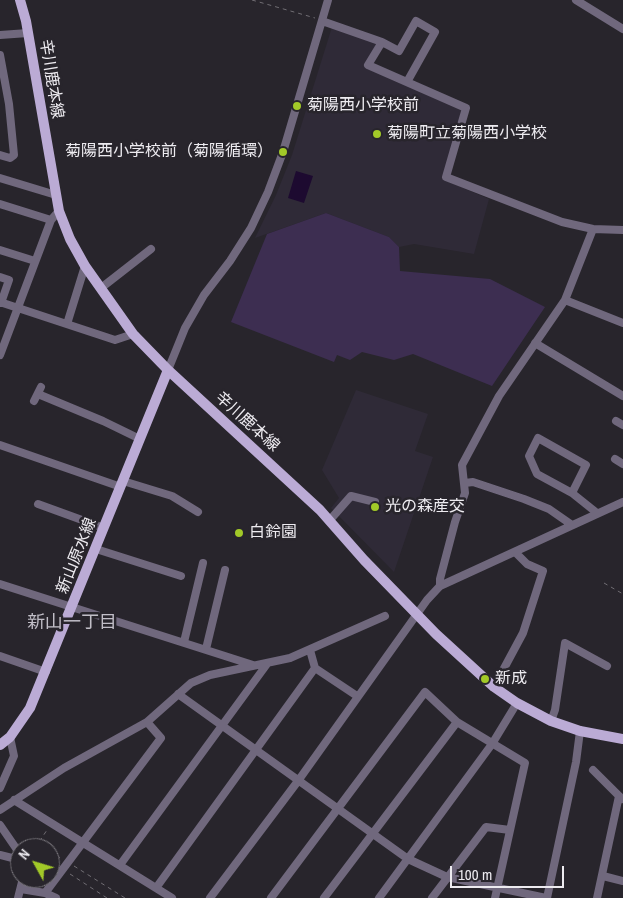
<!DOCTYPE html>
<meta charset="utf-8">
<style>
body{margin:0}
#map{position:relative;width:623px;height:898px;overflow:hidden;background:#28252c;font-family:"Archivo Narrow",sans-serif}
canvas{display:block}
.north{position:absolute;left:10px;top:838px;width:50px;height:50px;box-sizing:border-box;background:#28252c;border:1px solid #77747a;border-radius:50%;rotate:309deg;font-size:14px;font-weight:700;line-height:20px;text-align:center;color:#edebf0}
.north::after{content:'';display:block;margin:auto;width:18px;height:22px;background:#a2c928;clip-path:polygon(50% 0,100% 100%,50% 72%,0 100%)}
.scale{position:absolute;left:450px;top:866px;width:114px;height:22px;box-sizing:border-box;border:2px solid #edebf0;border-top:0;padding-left:6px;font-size:15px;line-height:18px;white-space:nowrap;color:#edebf0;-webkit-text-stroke:4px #28252c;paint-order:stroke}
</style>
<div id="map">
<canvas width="623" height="898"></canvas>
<div class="north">N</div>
<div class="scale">100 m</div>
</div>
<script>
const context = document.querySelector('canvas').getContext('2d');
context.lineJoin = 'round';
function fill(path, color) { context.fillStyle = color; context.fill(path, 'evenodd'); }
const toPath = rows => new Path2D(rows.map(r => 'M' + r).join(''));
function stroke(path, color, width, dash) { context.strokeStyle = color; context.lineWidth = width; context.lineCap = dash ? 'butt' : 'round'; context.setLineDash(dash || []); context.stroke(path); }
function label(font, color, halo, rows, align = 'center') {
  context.font = font + ' "Archivo Narrow","Noto Sans JP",sans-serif'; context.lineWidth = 5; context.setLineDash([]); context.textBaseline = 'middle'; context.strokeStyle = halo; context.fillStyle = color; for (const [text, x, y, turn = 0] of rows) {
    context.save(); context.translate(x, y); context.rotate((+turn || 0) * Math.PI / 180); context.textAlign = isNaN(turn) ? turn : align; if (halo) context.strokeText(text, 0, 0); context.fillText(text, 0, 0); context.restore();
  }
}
const built = toPath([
 [332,27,378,41,366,66,459,107,463,112,442,179,489,199,474,254,414,244,399,247,389,237,326,213,255,238,276,195,292,155],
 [356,390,428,414,415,451,433,457,394,572,331,508,339,498,322,470]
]);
const green = toPath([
 [326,213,389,237,399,247,400,271,490,279,545,307,492,386,413,354,394,360,362,352,350,360,337,355,334,362,231,322,267,234]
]);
const water = toPath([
 [296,171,313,176,304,203,288,198]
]);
const path = toPath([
 [252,0,315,18],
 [604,583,623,594],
 [39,844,44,848],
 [35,848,47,830],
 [50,851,62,859],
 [50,861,56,865],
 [74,866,125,898],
 [70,874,107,898]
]);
const minor = toPath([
 [576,0,623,29],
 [322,21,382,42,368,65,466,108,446,177,562,222,593,229,623,230],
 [0,35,28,33],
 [382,42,399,51,416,21,435,32,407,82],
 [0,55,9,104,14,155,10,158,0,155],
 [0,178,56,195],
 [0,204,51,220],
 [0,250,35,261],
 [0,277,9,280,1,303],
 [101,288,151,249],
 [565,300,623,323],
 [0,302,115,340,133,334],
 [67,324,85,266],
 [535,343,623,396],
 [0,355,51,220,59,211],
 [168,370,185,328,204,295,230,261,251,228,268,192,283,152,328,0],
 [38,394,103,421,140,439],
 [34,401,41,387],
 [616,421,623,425],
 [0,445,121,487],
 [615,459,623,464],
 [123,481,172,496,198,512],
 [465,483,473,482,524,499,549,509,572,525],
 [572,493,586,465,538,438,529,456,537,474,572,493,597,513],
 [38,504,104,528],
 [329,521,351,496,375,502],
 [96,549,181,576],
 [0,584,253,665],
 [440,586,440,579,455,522,465,493,462,465,499,396,565,300,593,229],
 [184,642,203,563],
 [206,649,225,570],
 [310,650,315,668,357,696],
 [0,656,46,672],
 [494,687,523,633,543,571,527,564,515,552],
 [178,694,408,859,447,877,546,898],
 [551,721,555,710,565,643,607,666],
 [593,770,622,799],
 [0,788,14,756,10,737],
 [14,800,172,898],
 [0,810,64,768,147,722,191,683,210,675,290,658,385,616],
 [0,825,20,854],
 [0,855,20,860],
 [120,865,267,664],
 [603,876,623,881],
 [156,888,315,668],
 [21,889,45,893,56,898],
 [45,893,161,738,147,722],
 [18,898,23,878],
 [210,898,298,781,427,600,440,586,623,502],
 [271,898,425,692,457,722,525,763,495,898],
 [324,898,457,722],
 [379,898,492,744,517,703],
 [432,898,486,827,510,830],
 [547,898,576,762,580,731],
 [597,898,619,796]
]);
const major = toPath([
 [20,0,26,21,59,211,70,239,85,266,133,334,168,370,320,510,364,560,436,634,494,687,517,703,551,721,580,731,623,739],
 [0,745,10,737,30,708,168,370]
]);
const markers = [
 [297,106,5,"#a2c928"],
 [377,134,5,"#a2c928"],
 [283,152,5,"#a2c928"],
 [375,507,5,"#a2c928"],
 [239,533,5,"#a2c928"],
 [485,679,5,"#a2c928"]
];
const streetNames = [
 ["辛川鹿本線",51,79,81],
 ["辛川鹿本線",247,422,42],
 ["新山原水線",77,556,-68]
];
const poiNames = [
 ["菊陽西小学校前",307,106],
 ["菊陽町立菊陽西小学校",387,134],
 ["菊陽西小学校前（菊陽循環）",273,152,"right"],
 ["光の森産交",385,507],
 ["白鈴園",249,533],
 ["新成",495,679]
];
const neighbourhoodNames = [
 ["新山一丁目",72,623]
];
fill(built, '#2f2a37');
fill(green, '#3d2e51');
fill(water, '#1d0a30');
stroke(path, '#716e74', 1, [4, 4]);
stroke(minor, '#70687d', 8);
stroke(major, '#bbabd5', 10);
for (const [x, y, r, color] of markers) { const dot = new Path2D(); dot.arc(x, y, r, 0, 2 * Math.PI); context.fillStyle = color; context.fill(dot); stroke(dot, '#28252c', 2); }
label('16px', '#edebf0', '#28252c', streetNames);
label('16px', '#edebf0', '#28252c', poiNames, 'left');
label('18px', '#c1bec7', '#28252c', neighbourhoodNames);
</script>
